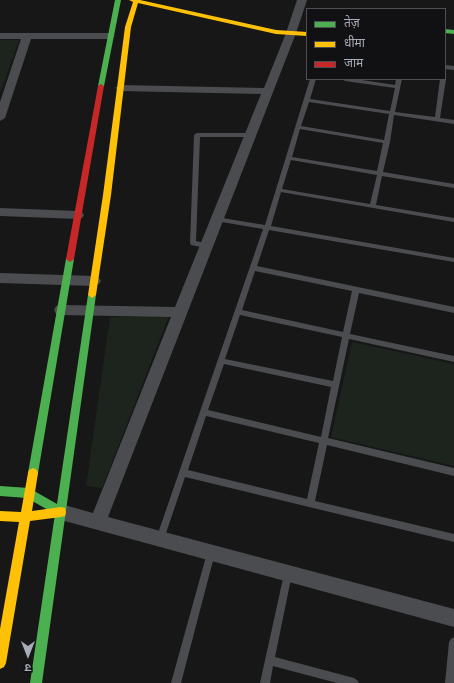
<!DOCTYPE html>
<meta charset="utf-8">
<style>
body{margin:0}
#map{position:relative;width:454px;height:683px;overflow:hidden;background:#171717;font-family:Rubik,"Noto Sans Devanagari",sans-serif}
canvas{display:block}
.legend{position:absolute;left:306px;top:8px;width:140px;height:72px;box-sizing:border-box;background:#111113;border:1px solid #4d4f55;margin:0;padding:5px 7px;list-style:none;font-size:12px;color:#a8adb8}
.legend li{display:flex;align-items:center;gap:8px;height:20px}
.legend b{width:20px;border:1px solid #4d4f55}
.north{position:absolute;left:8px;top:635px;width:40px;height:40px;-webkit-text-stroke:3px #111113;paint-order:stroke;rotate:180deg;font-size:11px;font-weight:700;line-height:16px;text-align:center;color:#a8adb8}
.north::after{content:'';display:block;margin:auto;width:14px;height:18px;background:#a8adb8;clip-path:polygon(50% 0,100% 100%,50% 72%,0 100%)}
</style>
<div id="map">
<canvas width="454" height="683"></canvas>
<ul class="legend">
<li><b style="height:5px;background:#4caf50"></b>तेज़</li>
<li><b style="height:5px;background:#ffc107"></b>धीमा</li>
<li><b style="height:5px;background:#c62828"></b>जाम</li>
</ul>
<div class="north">उ</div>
</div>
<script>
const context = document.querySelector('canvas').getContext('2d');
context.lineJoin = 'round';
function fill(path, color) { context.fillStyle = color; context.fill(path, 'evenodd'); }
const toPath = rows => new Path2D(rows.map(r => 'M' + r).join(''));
const green = toPath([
 [0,40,19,40,1,91,0,91],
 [169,316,102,488,86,486,110,317],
 [352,342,454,364,454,466,331,437]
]);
const lane = toPath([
 [445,65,454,66,454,70,445,69,445,65],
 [445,78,446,79,440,118,454,120,454,124,394,115,390,142,383,172,454,184,454,188,382,176,376,205,454,218,454,222,281,192,271,226,454,258,454,262,269,230,257,266,454,307,454,313,359,293,350,334,454,356,454,362,349,339,328,438,454,468,454,476,327,445,315,501,454,534,454,542,185,477,163,542,160,543,157,542,156,539,263,229,216,221,214,221,213,219,214,217,216,217,265,225,310,79,316,79,310,99,390,111,395,88,345,81,342,79,355,79,395,85,396,79,402,79,395,112,435,117,440,79,445,78],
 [309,102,389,114,384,140,301,126,309,102],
 [300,129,383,143,377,171,292,157,300,129],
 [291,160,377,175,370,204,282,189,291,160],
 [255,271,352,291,343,332,242,310,255,271],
 [240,315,342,337,333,381,225,359,240,315],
 [224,364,331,387,321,437,208,410,224,364],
 [206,416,319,443,307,499,188,470,206,416],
 [197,133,250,133,253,135,250,137,200,137,196,241,208,244,209,246,206,248,191,245,190,243,194,135,197,133],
 [211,549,214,550,215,553,181,683,171,683,207,553,208,550,211,549],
 [288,570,291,571,292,574,275,657,354,678,357,680,359,683,337,683,273,666,270,683,260,683,284,574,285,571,288,570],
 [454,637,454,683,445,683,449,642,451,639,454,637]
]);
const street = toPath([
 [297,0,307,0,296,33,108,517,454,609,454,627,61,520,55,517,53,512,55,507,61,504,93,513,171,317,61,315,56,314,54,310,56,306,61,305,175,307,261,94,120,91,115,88,120,85,264,88,286,33,297,0],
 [0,33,110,33,115,36,110,39,31,39,5,118,0,121,0,102,21,39,0,39,0,33],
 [0,208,78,211,82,212,84,215,82,218,78,219,0,216,0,208],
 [0,273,94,276,99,278,101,281,99,284,94,286,0,283,0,273]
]);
const fast = toPath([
 [115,0,121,0,104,86,101,88,98,86,115,0],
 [445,29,454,30,454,34,445,33,445,29],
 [70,256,74,259,38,473,37,476,33,478,29,476,28,473,66,259,70,256],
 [92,292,96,295,42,683,30,683,55,514,27,498,0,496,0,486,29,488,57,504,88,295,92,292]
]);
const slow = toPath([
 [129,0,140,0,276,30,307,32,307,36,276,34,138,3,131,27,111,195,96,295,92,298,88,295,103,195,125,27,133,2,129,0],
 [33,468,37,470,38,473,32,511,61,507,65,508,66,512,65,516,61,517,30,521,6,663,4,667,0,669,0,629,19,522,0,521,0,511,21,512,28,473,29,470,33,468]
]);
const jam = toPath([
 [101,84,104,86,74,259,70,262,66,259,98,86,101,84]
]);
fill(green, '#1d241e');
fill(lane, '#4b4c50');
fill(street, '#4b4c50');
fill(fast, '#4caf50');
fill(slow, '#ffc107');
fill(jam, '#c62828');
</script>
